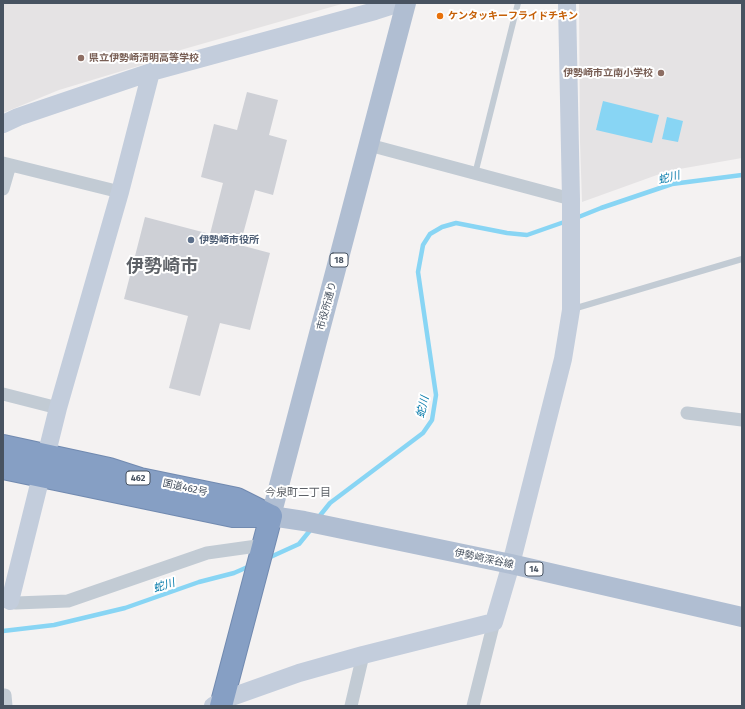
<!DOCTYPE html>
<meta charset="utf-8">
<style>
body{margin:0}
#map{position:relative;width:745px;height:709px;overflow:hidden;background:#f4f2f2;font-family:"Fira Sans",sans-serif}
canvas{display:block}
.frame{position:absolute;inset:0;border:4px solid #485361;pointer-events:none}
</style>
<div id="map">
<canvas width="745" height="709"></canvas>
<div class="frame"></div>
</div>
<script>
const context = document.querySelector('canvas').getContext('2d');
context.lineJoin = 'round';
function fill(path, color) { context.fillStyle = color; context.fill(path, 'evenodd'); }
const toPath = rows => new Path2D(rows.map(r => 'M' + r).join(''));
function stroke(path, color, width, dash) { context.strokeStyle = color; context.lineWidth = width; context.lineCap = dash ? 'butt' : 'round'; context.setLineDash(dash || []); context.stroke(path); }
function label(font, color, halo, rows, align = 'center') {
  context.font = font + ' "Fira Sans","Noto Sans JP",sans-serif'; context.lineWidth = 4; context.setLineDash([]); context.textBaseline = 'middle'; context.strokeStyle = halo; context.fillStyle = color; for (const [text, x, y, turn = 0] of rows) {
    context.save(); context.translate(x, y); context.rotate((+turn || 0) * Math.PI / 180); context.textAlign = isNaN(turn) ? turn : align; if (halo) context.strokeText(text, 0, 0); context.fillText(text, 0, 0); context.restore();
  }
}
const education = toPath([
 [3,3,345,3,163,55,155,61,59,90,3,113],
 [579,3,742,3,742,158,668,171,582,202,580,142]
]);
const water = toPath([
 [603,101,659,115,652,143,596,130],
 [667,117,683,121,678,142,662,139]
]);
const stream = toPath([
 [576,218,601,208,672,184,742,175],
 [318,518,330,503,423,433,432,420,436,395,418,272,423,245,430,234,442,227,456,223,507,233,527,235,567,221],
 [266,559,299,544,312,528],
 [3,631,54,625,125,608,199,582,234,573,250,566]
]);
const building = toPath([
 [247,92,278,100,269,135,287,140,273,195,255,190,240,245,270,253,250,330,220,323,200,396,169,388,188,316,124,299,145,217,210,234,223,183,201,177,214,124,237,130]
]);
const lane = toPath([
 [475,174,518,3],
 [573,309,742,259]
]);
const street = toPath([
 [369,145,571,199],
 [3,163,120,192],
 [3,189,10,165],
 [3,394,58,408],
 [687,413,742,420],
 [3,601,16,603,68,601,207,553,264,545],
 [5,695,6,706],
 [351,706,363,655],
 [473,706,494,622]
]);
const secondary = toPath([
 [3,124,18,117,151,72,375,11,400,3],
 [10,601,58,408,120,192,151,72],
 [213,706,223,700,299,673,363,655,494,622,511,564,563,359,571,310,571,199,567,3]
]);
const primary = toPath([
 [406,3,271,516,304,521,511,564,742,617]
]);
const highway = toPath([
 [3,446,109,469,140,479,237,499,271,516],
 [3,468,233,516,266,516],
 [221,706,271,516]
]);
const markers = [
 [440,16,4,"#e8710a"],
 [81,58,4,"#8d6e63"],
 [661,73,4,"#8d6e63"],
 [191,240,4,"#5c6f8a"]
];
const shields = [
 [339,260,18],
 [138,478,24],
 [534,569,18]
];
const shieldNames = [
 ["18",339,260],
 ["462",138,478],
 ["14",534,569]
];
const foodNames = [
 ["ケンタッキーフライドチキン",448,16]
];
const educationNames = [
 ["県立伊勢崎清明高等学校",89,58],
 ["伊勢崎市立南小学校",653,73,"right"]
];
const serviceNames = [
 ["伊勢崎市役所",199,240]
];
const streetNames = [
 ["市役所通り",327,306,-75],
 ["国道462号",185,488,12],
 ["伊勢崎深谷線",484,559,12]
];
const waterNames = [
 ["蛇川",669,178,-14],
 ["蛇川",423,407,-77],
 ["蛇川",164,586,-18]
];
const neighbourhoodNames = [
 ["今泉町二丁目",298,493]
];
const townNames = [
 ["伊勢崎市",162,267]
];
fill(education, '#e5e3e4');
fill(water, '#88d5f4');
stroke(stream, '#88d5f4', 4.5);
fill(building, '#ced0d6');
stroke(highway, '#718ab0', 24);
stroke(lane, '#c2cbd4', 6);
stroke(street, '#c2cbd4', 13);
stroke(secondary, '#c3cddc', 18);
stroke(primary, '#b0bed2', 20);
stroke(highway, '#869fc4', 22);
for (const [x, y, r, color] of markers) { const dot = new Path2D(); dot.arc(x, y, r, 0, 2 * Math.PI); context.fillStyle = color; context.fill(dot); stroke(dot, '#fff', 1.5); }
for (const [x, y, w] of shields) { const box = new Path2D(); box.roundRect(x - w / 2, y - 7, w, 14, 3); context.fillStyle = '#fff'; context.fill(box); stroke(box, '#485361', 1); }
label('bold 9px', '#485361', null, shieldNames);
label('bold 10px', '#c56008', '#fff', foodNames, 'left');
label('bold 10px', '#785e54', '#fff', educationNames, 'left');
label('bold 10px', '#4e5e75', '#fff', serviceNames, 'left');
label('10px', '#485361', '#fff', streetNames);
label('italic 11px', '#0379aa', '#fff', waterNames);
label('11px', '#5d6167', '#fff', neighbourhoodNames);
label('bold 18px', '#5d6167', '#fff', townNames);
</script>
